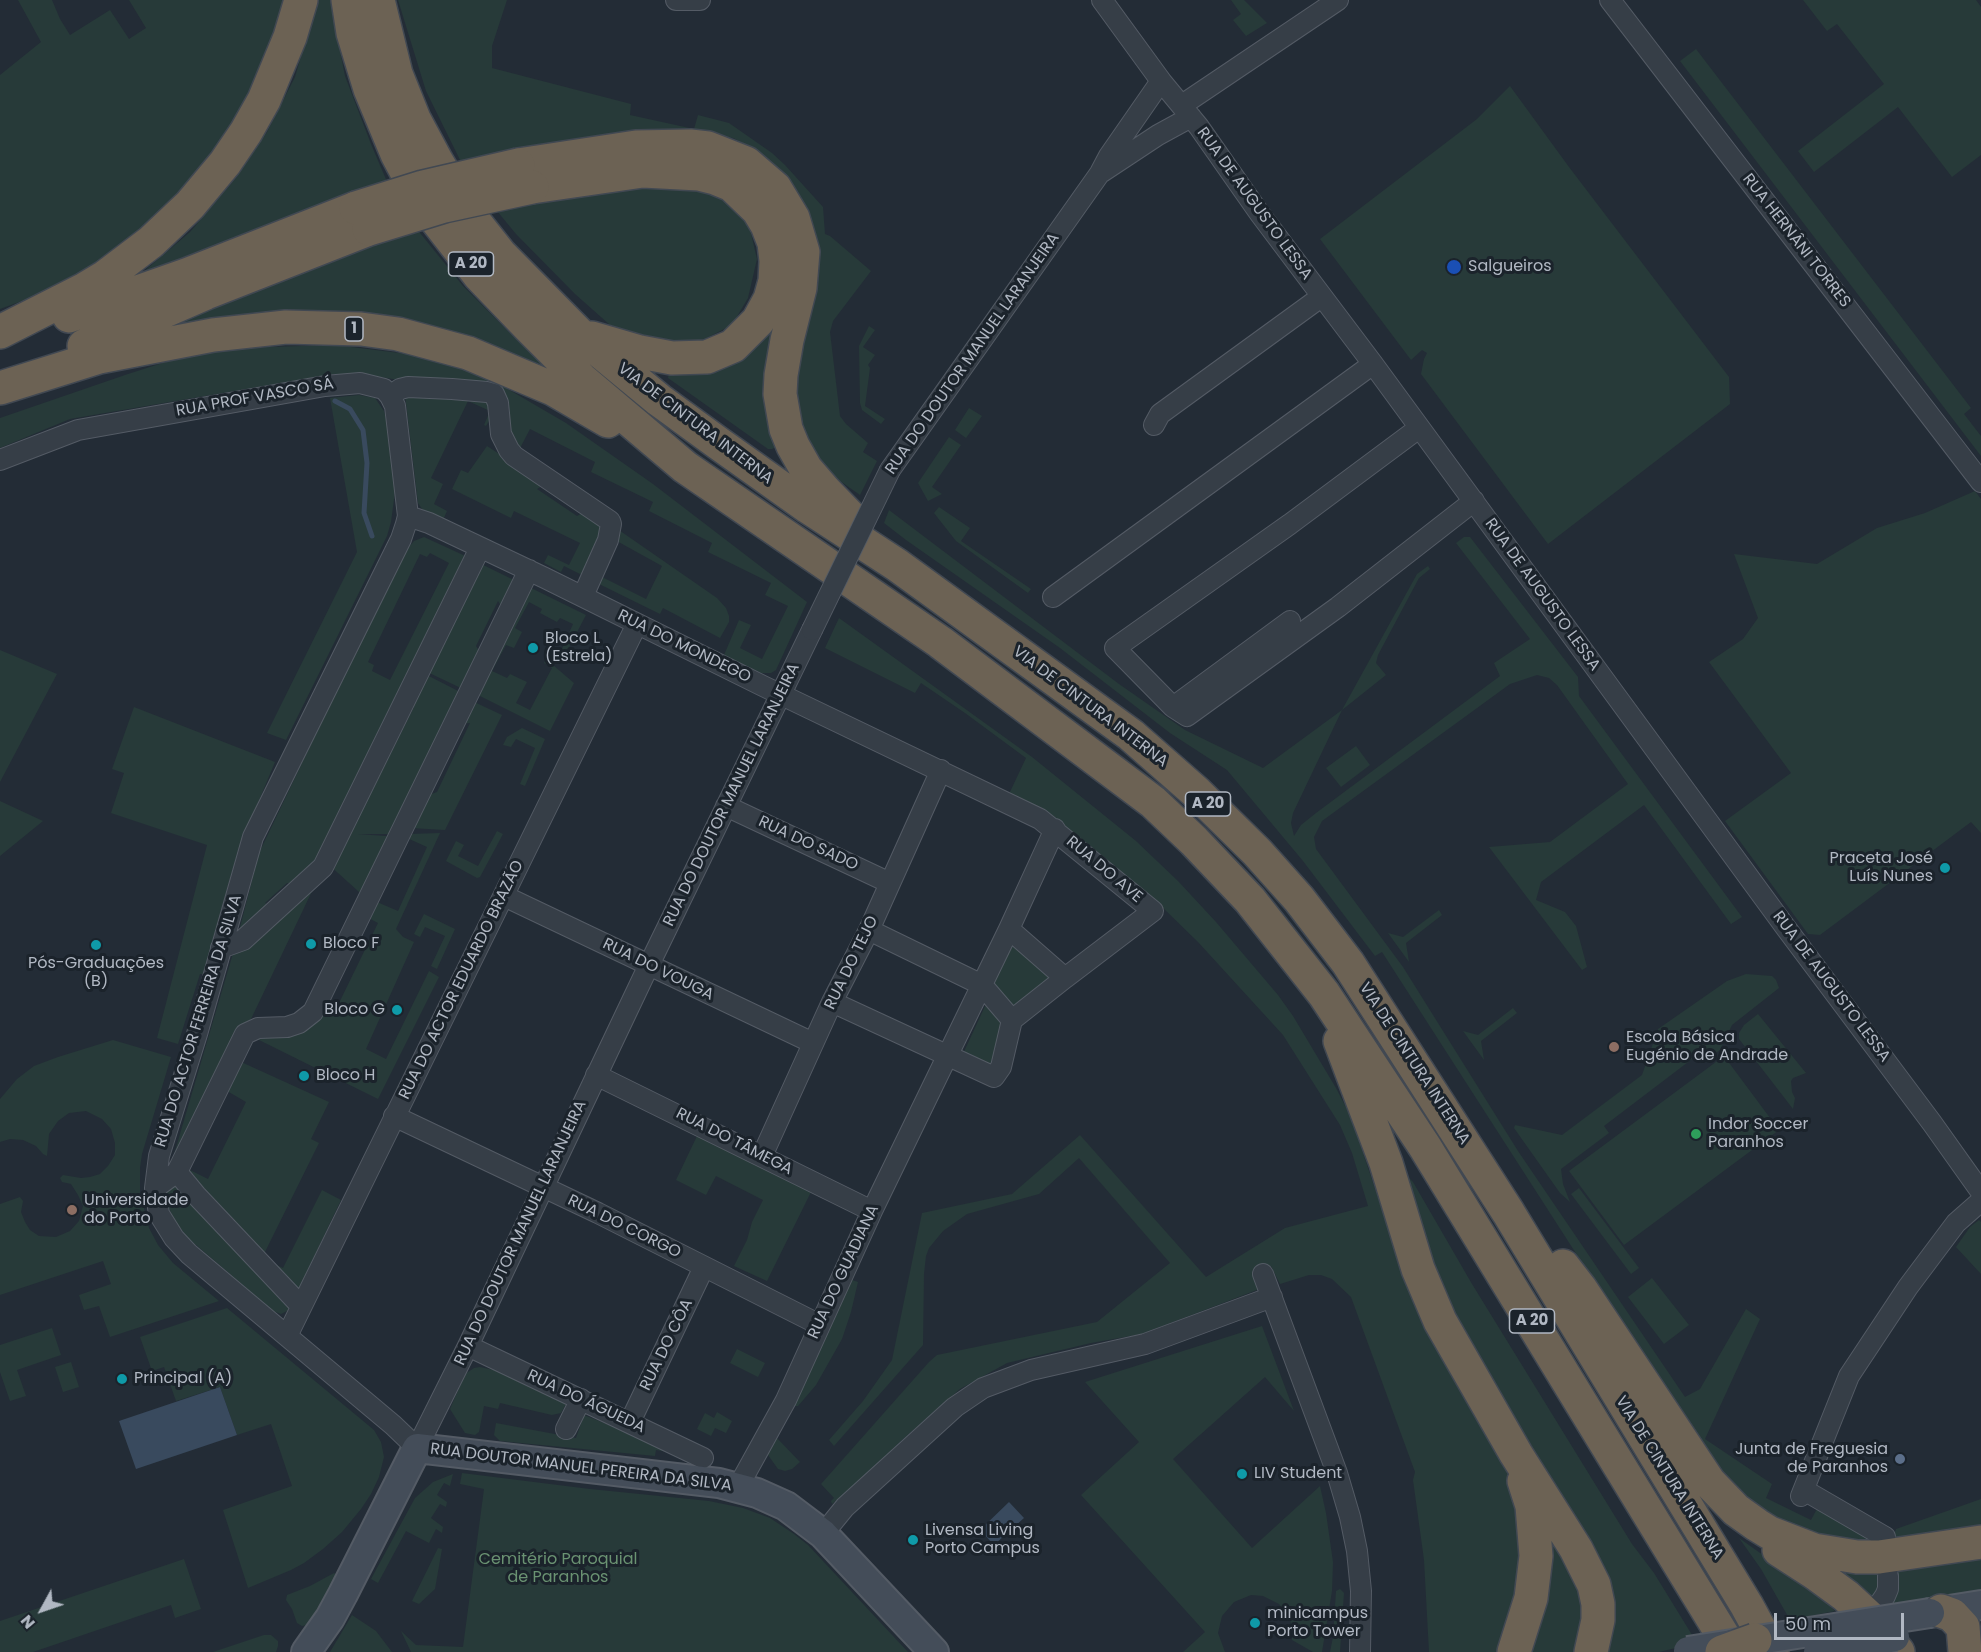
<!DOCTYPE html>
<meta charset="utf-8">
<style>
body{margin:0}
#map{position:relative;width:1981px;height:1652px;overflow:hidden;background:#232c36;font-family:Poppins,sans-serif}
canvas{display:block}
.north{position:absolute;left:12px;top:1580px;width:60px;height:60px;-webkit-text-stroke:4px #1b232b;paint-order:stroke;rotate:230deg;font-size:16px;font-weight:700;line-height:24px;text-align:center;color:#b1b8c3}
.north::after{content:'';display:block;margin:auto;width:21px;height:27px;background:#b1b8c3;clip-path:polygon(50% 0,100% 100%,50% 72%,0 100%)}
.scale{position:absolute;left:1774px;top:1613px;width:130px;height:27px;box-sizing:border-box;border:3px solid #b1b8c3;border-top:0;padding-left:8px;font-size:18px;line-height:21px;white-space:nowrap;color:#b1b8c3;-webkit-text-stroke:4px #1b232b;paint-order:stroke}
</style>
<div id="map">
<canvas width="1981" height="1652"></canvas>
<div class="north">N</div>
<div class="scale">50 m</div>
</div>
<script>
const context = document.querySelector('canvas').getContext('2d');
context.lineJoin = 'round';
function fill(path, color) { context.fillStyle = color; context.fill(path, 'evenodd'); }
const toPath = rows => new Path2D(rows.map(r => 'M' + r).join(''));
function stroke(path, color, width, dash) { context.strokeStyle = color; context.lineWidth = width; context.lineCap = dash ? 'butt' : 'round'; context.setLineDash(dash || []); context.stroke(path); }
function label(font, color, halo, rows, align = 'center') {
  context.font = font + ' Poppins,sans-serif'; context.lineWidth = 6; context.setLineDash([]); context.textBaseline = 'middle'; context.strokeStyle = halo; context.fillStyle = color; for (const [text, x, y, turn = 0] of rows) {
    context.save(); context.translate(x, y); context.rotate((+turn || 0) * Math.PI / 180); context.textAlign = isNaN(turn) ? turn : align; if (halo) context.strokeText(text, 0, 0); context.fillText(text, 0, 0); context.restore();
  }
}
const green = toPath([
 [18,0,52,0,60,19,70,35,110,10,129,39,146,28,129,0,286,0,267,64,212,157,137,237,58,288,0,309,0,75,41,42],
 [317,0,330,0,345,76,371,144,388,184,136,278,190,232,236,178,267,132,295,77],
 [398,0,507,0,492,46,492,68,631,104,630,115,694,129,698,115,729,123,772,153,785,165,823,207,825,234,830,236,871,271,833,321,830,332,840,416,846,424,868,443,863,452,877,461,860,495,840,481,815,459,796,417,796,377,818,255,809,211,796,191,750,147,733,138,714,136,461,162,426,91],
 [1231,0,1244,0,1267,23,1246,36,1233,20,1241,14],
 [1803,0,1976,0,1981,7,1981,155,1952,177,1898,107,1814,172,1798,151,1884,84,1837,24,1827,31],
 [1696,49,1971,408,1964,414,1981,436,1981,456,1680,61],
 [1510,86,1569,167,1729,377,1730,404,1548,544,1421,374,1424,359,1427,353,1422,350,1411,360,1320,239,1477,119],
 [667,183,699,189,732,205,750,229,757,259,748,298,732,325,701,341,666,344,641,338,610,325,575,294,516,234,497,211,545,200],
 [416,228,463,286,528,351,562,381,521,363,176,324,176,322],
 [869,326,875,330,863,347,875,355,868,365,870,368,865,406,885,419,881,424,862,410,860,403,859,346],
 [770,334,771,337,768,357,776,447,772,449,768,449,668,378,669,373,753,349],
 [335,345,416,355,482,374,566,423,653,484,807,602,776,670,771,673,761,673,724,655,739,620,751,625,740,648,762,659,788,606,765,595,771,583,708,552,712,543,649,511,653,502,591,472,595,462,530,429,517,454,500,398,387,378,353,374,334,374,70,419,0,448,0,418,128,374,175,359,234,348],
 [359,395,375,398,384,411,387,423,395,492,391,522,387,536,286,740,267,733,357,552,330,398],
 [405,395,486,396,495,411,486,426,484,425,490,411,468,401,431,478,443,484,434,504,447,511,443,520,422,509,418,503],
 [969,408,982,416,966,438,955,430],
 [949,437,961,445,932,487,942,494,928,501,918,483],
 [487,446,545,484,537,489,577,516,586,511,605,525,586,577,564,566,561,572,544,563,548,555,569,565,580,543,514,511,511,518,452,489,461,470,468,473],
 [1975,491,1981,499,1981,833,1971,822,1820,935,1808,934,1725,821,1791,773,1709,662,1743,639,1758,618,1734,554,1817,564,1877,528,1925,513],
 [939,507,970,528,961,541,1031,589,1028,593,956,541,934,513],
 [889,510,1119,684,1185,730,1263,768,1342,710,1417,574,1428,566,1430,569,1419,578,1378,655,1376,663,1386,675,1342,710,1293,813,1291,823,1294,836,1301,825,1316,813,1500,676,1494,663,1530,639,1456,543,1464,537,1470,537,1578,677,1579,696,1742,917,1731,924,1644,805,1541,882,1536,900,1565,912,1576,926,1587,967,1582,970,1489,847,1550,842,1628,784,1557,685,1549,678,1537,675,1510,684,1322,821,1314,837,1316,849,1403,967,1518,1151,1685,1397,1700,1389,1746,1309,1760,1319,1705,1439,1772,1484,1766,1498,1811,1520,1818,1507,1893,1538,1896,1529,1981,1499,1981,1532,1873,1546,1826,1543,1734,1499,1382,952,1375,956,1303,861,1227,770,1170,733,1060,648,906,540,884,523],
 [616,528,717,598,726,608,729,616,729,622,720,638,663,608,660,614,595,582,598,575,646,599,662,566,615,540],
 [424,537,474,560,419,671,468,696,400,834,358,834,399,837,368,900,328,864,335,843,178,1172,183,1178,188,1169,208,1179,246,1102,222,1088,245,1041,253,1037,258,1028,287,1027,299,1023,314,1011,339,1003,378,923,361,914,367,902,373,908,377,902,398,911,427,847,407,838,410,834,440,833,396,929,403,937,414,942,366,1049,386,1059,429,971,439,977,378,1099,253,1037,239,1061,329,1102,311,1139,319,1143,262,1258,283,1268,322,1190,341,1200,289,1310,281,1314,273,1311,189,1239,175,1222,169,1208,165,1185,236,943,259,853,401,556,414,541],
 [430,553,449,563,390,680,372,671,374,665,368,662,420,554,427,557],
 [403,702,414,707,366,803,356,798],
 [314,874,278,908,265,903,287,883,298,886],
 [477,562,518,582,504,610,498,601,476,646,482,656,465,690,423,670],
 [527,586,586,615,564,657,551,651,552,647,561,651,573,624,560,618,557,622,540,613,542,609,529,602,515,628,522,632,514,648,506,645,492,671,507,678,510,674,527,682,516,703,530,710,552,668,544,663,546,659,574,683,550,731,474,693],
 [839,618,1032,757,1136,841,1178,881,1216,922,1278,995,1293,1016,1336,1088,1351,1117,1405,1278,1507,1465,1524,1536,1518,1591,1500,1652,1429,1652,1424,1560,1413,1480,1415,1472,1351,1297,1332,1279,1321,1275,1309,1275,1280,1284,1271,1266,1255,1271,1262,1288,1142,1334,1091,1343,1007,1363,960,1389,902,1440,851,1489,832,1504,831,1501,834,1498,821,1484,929,1362,937,1355,1097,1322,1170,1263,1079,1158,1039,1194,967,1214,943,1231,929,1248,926,1256,924,1274,923,1345,834,1446,829,1440,863,1401,892,1360,922,1213,1012,1194,1080,1135,1206,1277,1285,1228,1368,1206,1352,1153,1340,1125,1283,1035,1198,942,1160,905,1009,794,1026,758,965,713,921,683,915,693,825,648],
 [0,650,57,674,0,782],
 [472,701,502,715,445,830,411,828,426,796,437,792,470,723,460,724],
 [134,707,275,762,238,851,203,974,200,974,178,1044,157,1038,207,845,111,813,124,773,112,769],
 [522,728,545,739,525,786,520,784,535,748,516,739,511,747,503,745,507,737],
 [1356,746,1370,765,1341,787,1326,768],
 [0,801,43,821,0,856],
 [497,831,503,834,480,877,477,878,446,861,456,841,464,845,458,856,478,866],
 [1439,910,1442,915,1406,943,1409,962,1388,933,1403,937],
 [424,914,455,929,437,969,431,966,445,936,425,927,420,937,414,934],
 [1013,945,1050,975,1050,982,1013,1011,991,986],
 [1746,974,1772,976,1776,980,1779,988,1732,1025,1720,1050,1705,1060,1700,1053,1604,1126,1609,1133,1561,1169,1563,1184,1570,1202,1560,1193,1514,1128,1515,1125,1562,1135,1642,1075,1658,1029,1727,981],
 [986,1004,1002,1023,993,1062,988,1064,962,1056],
 [1513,1008,1517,1013,1481,1041,1484,1060,1463,1031,1478,1035],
 [1758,1014,1806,1073,1793,1078,1791,1081,1792,1092,1795,1098,1793,1109,1739,1039,1739,1033,1744,1025],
 [113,1040,171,1057,142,1154,140,1168,140,1192,149,1228,158,1245,173,1263,219,1301,110,1337,99,1306,84,1310,79,1295,111,1284,103,1261,0,1295,0,1204,20,1197,23,1201,21,1212,25,1222,30,1230,39,1236,56,1237,70,1231,79,1221,83,1206,78,1195,71,1184,62,1182,60,1178,63,1175,81,1178,90,1177,100,1174,108,1166,115,1155,115,1143,111,1129,102,1119,86,1111,69,1113,58,1121,49,1134,47,1156,43,1154,36,1146,23,1140,10,1139,0,1142,0,1099,17,1079,34,1066,58,1057],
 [1724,1056,1779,1130,1624,1245,1569,1171],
 [697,1136,811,1192,767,1281,734,1266,747,1240,752,1222,763,1200,716,1176,706,1195,676,1180],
 [1393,1162,1413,1182,1472,1284,1632,1544,1654,1573,1697,1643,1659,1652,1599,1652,1604,1629,1464,1355],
 [1579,1188,1639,1268,1631,1274,1571,1194],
 [1979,1220,1981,1222,1981,1274,1956,1247,1970,1227],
 [1652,1278,1689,1325,1664,1344,1628,1297],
 [849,1279,858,1282,851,1312,842,1339,816,1385,798,1406,793,1406],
 [227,1308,374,1430,381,1442,384,1457,379,1477,371,1494,361,1509,342,1532,323,1549,304,1563,291,1570,248,1588,223,1510,292,1486,271,1424,237,1435,220,1387,176,1401,164,1367,152,1371,140,1337],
 [1262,1326,1294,1411,1265,1377,1173,1459,1252,1548,1320,1486,1326,1513,1333,1562,1332,1591,1322,1652,1313,1652,1292,1640,1292,1630,1290,1619,1279,1604,1263,1596,1251,1595,1234,1602,1222,1616,1218,1633,1225,1652,1183,1652,1205,1632,1081,1495,1139,1442,1085,1382],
 [52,1328,61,1355,17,1370,26,1396,10,1401,0,1372,0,1345],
 [737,1349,765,1363,758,1377,730,1363],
 [71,1362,79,1387,63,1392,55,1367],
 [480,1367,494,1370,566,1404,561,1413,552,1415,500,1403,498,1409,484,1406,479,1432,475,1435,465,1433,450,1409,465,1374,474,1368],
 [717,1412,732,1421,726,1433,715,1428,711,1436,697,1429,705,1413,714,1418],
 [584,1415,674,1451,673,1453,656,1450,655,1456,500,1441,494,1435,496,1423,576,1438],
 [775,1436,800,1462,792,1469,785,1471,778,1469,768,1455,768,1451],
 [462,1473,590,1489,709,1501,743,1508,770,1518,794,1534,808,1545,908,1652,411,1652,401,1631,416,1645,463,1647,484,1489,460,1484],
 [453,1474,450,1486,444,1483,437,1495,447,1502,446,1507,440,1504,431,1518,443,1527,442,1533,436,1529,429,1543,406,1531,378,1583,371,1579,415,1498,433,1482],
 [1542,1523,1581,1589,1585,1610,1578,1652,1522,1652],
 [1739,1538,1818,1594,1835,1611,1790,1620,1761,1569],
 [438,1548,442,1549,435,1589,419,1604,412,1601],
 [1981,1552,1981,1592,1873,1606,1808,1554],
 [184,1559,201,1609,175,1618,171,1605,33,1652,0,1652,0,1621],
 [334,1573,338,1576,338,1580,313,1618,307,1625,302,1626,297,1623,292,1609,286,1600,287,1595,310,1586],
 [1340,1589,1344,1593,1340,1652,1330,1652,1333,1637,1336,1591],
 [352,1615,376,1631,392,1652,330,1652],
 [264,1635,271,1635,278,1641,278,1646,276,1652,213,1652]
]);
const water = toPath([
 [220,1387,237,1435,136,1469,119,1421],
 [1009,1502,1024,1518,994,1545,980,1530]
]);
const stream = toPath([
 [335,401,350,409,363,430,367,463,364,513,372,536]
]);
const street = toPath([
 [676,0,700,0],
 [1102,0,1161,81,1199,127,1260,214,1373,364,1786,928,1932,1123,1981,1192],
 [1610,0,1981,482],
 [1182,105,1338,0],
 [1102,172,1158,135,1191,117],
 [390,396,400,389,408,387,452,389,487,392,494,394,498,403,501,434,509,450,514,456,610,521,611,524,608,540,583,596],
 [1154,425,1160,414,1321,297],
 [0,460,78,430,325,386,360,383,384,389,390,396,395,406,408,516,406,524,401,539,253,837,197,1034,159,1156,155,1188,159,1214,174,1238,189,1254,393,1425,417,1448,468,1346,649,965,812,630],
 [890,470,1100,173,1109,156,1161,81],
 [408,516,429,523,545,578,763,686,1040,819,1153,911,1065,978],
 [1053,597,1373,364],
 [1290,621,1173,707,1115,648,1290,524,1419,428],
 [1173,707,1187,716,1338,607,1474,501],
 [726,806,890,883],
 [504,896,813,1043],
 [1009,929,1065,978,1012,1020],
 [221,948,243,940,323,867,480,548],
 [832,1002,994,1077,1001,1067,1012,1020,982,985,869,930],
 [596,1075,872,1211],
 [394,1116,598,1213,820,1325],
 [762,1156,832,1002,869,930,941,770],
 [177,1172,196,1195,301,1306],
 [155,1188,177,1172,245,1034,258,1028,287,1027,299,1023,313,1012,529,570],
 [1263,1274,1337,1473,1350,1517,1357,1551,1361,1591,1360,1652],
 [287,1336,637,624],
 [468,1346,703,1458],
 [630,1422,704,1267],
 [566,1429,581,1399],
 [738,1487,786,1400,872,1211,1009,929,1055,829],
 [1804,1490,1885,1537],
 [1801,1496,1849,1376,1908,1287,1956,1223,1981,1201],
 [823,1534,845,1507,955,1407,983,1388,1031,1370,1145,1344,1272,1297],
 [1870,1618,1885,1596,1888,1589,1888,1576]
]);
const secondary = toPath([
 [1930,1613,1981,1605],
 [306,1652,330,1618,343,1594,417,1448,719,1483,757,1493,786,1506,823,1534,934,1652]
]);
const highway = toPath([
 [348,0,353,33,370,89,397,154,414,186,434,217,479,275,529,327,581,379,685,467,940,642,1153,802,1194,841,1250,900,1324,994,1425,1147,1733,1652],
 [378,0,396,74,414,119,437,162,466,211,500,254,579,334,659,400,718,443,808,507,897,565,1131,735,1197,793,1257,852,1299,899,1348,963,1508,1212,1747,1606,1772,1652],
 [518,165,636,147,690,146,708,148,746,163,775,188,793,218,803,252,800,288,787,340,781,375,780,394,786,429,793,446,806,469,825,491,856,523],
 [532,187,643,171,699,174,715,178,732,185,758,210,767,225,774,243,776,261,775,281,770,299,758,321,733,346,707,357,672,358,640,352,592,338],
 [69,316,186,275,356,208],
 [0,332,85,289,105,277,151,242,190,205,225,163,246,132,264,100,290,37,301,0],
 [84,346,206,293,369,229],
 [0,388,99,357,213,335,286,327,361,329,398,334,468,353,553,389,608,421],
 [1340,1041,1386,1163,1418,1269,1440,1321,1516,1454,1576,1549,1594,1585,1598,1604,1598,1620,1591,1652],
 [1563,1266,1580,1288,1709,1482,1736,1510,1757,1525,1770,1533,1814,1550,1857,1557,1879,1557,1981,1542],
 [1779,1550,1816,1574,1846,1596,1870,1618,1898,1652],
 [1941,1611,1952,1615,1963,1627,1965,1652],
 [1514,1652,1531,1598,1536,1556,1532,1506,1524,1481]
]);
const streetBridge = toPath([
 [812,630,890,470]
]);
const secondaryBridge = toPath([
 [1688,1651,1930,1613],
 [1818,1652,1895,1637]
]);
const highwayBridge = toPath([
 [356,208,423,187,518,165],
 [369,229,444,206,532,187],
 [1722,1652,1755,1640]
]);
const markers = [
 [1454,267,8,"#1a4fb4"],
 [533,648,6,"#0f9aa8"],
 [1945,868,6,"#0f9aa8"],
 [311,944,6,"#0f9aa8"],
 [96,945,6,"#0f9aa8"],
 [397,1010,6,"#0f9aa8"],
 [1614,1047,6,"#8d6e63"],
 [304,1076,6,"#0f9aa8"],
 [1696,1134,6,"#2e9e5b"],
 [72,1210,6,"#8d6e63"],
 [122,1379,6,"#0f9aa8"],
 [1900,1459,6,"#5c6f8a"],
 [1242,1474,6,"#0f9aa8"],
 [913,1540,6,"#0f9aa8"],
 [1255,1623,6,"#0f9aa8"]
];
const shields = [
 [471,264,45],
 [354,329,18],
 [1208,804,45],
 [1532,1321,45]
];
const shieldNames = [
 ["A 20",471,264],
 ["1",354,329],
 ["A 20",1208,804],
 ["A 20",1532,1321]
];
const streetNames = [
 ["RUA DE AUGUSTO LESSA",1254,204,54],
 ["RUA HERNÂNI TORRES",1796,241,52],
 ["RUA DO DOUTOR MANUEL LARANJEIRA",973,354,-55],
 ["RUA PROF VASCO SÁ",255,398,-10],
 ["VIA DE CINTURA INTERNA",695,424,37],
 ["RUA DE AUGUSTO LESSA",1542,595,54],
 ["RUA DO MONDEGO",684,647,26],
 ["VIA DE CINTURA INTERNA",1090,707,37],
 ["RUA DO DOUTOR MANUEL LARANJEIRA",732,795,-64],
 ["RUA DO SADO",808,844,25],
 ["RUA DO AVE",1104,870,40],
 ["RUA DO TEJO",852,963,-64],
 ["RUA DO VOUGA",658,970,26],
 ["RUA DO ACTOR EDUARDO BRAZÃO",462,980,-64],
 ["RUA DE AUGUSTO LESSA",1831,987,53],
 ["RUA DO ACTOR FERREIRA DA SILVA",199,1021,-73],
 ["VIA DE CINTURA INTERNA",1414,1064,57],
 ["RUA DO TÂMEGA",734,1142,27],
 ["RUA DO CORGO",624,1227,26],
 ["RUA DO DOUTOR MANUEL LARANJEIRA",521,1233,-65],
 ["RUA DO GUADIANA",844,1272,-65],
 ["RUA DO CÔA",667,1345,-64],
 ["RUA DO ÁGUEDA",586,1402,25],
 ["RUA DOUTOR MANUEL PEREIRA DA SILVA",581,1468,7],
 ["VIA DE CINTURA INTERNA",1669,1478,58]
];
const poiNames = [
 ["Salgueiros",1468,267],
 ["Bloco L",545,639],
 ["(Estrela)",545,657],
 ["Praceta José",1933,859,"right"],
 ["Luís Nunes",1933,877,"right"],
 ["Bloco F",323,944],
 ["Pós-Graduações",96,964,"center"],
 ["(B)",96,982,"center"],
 ["Bloco G",385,1010,"right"],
 ["Escola Básica",1626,1038],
 ["Eugénio de Andrade",1626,1056],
 ["Bloco H",316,1076],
 ["Indor Soccer",1708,1125],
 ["Paranhos",1708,1143],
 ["Universidade",84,1201],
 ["do Porto",84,1219],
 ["Principal (A)",134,1379],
 ["Junta de Freguesia",1888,1450,"right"],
 ["de Paranhos",1888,1468,"right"],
 ["LIV Student",1254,1474],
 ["Livensa Living",925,1531],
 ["Porto Campus",925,1549],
 ["minicampus",1267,1614],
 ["Porto Tower",1267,1632]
];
const parkNames = [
 ["Cemitério Paroquial",558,1560],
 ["de Paranhos",558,1578]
];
fill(green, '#273a39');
fill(water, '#394a5e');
stroke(stream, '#394a5e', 5);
stroke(street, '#545b65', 22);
stroke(secondary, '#545b65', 32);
stroke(highway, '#414852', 36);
stroke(street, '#363e47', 20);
stroke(secondary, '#444d59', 28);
stroke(highway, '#6c6254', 33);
stroke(streetBridge, '#545b65', 22, []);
stroke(secondaryBridge, '#545b65', 32, []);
stroke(highwayBridge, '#414852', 36, []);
stroke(streetBridge, '#363e47', 20);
stroke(secondaryBridge, '#444d59', 28);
stroke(highwayBridge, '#6c6254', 33);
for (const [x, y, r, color] of markers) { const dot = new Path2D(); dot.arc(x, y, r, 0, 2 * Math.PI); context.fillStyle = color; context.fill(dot); stroke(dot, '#1b232b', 2); }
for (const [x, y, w] of shields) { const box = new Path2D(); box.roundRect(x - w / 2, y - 12, w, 24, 4.5); context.fillStyle = '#1b232b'; context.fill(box); stroke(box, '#b1b8c3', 1.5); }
label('bold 15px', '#b1b8c3', null, shieldNames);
label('16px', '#b1b8c3', '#1b232b', streetNames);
label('16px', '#b1b8c3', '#1b232b', poiNames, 'left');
label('16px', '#6a9272', '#1b232b', parkNames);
</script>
